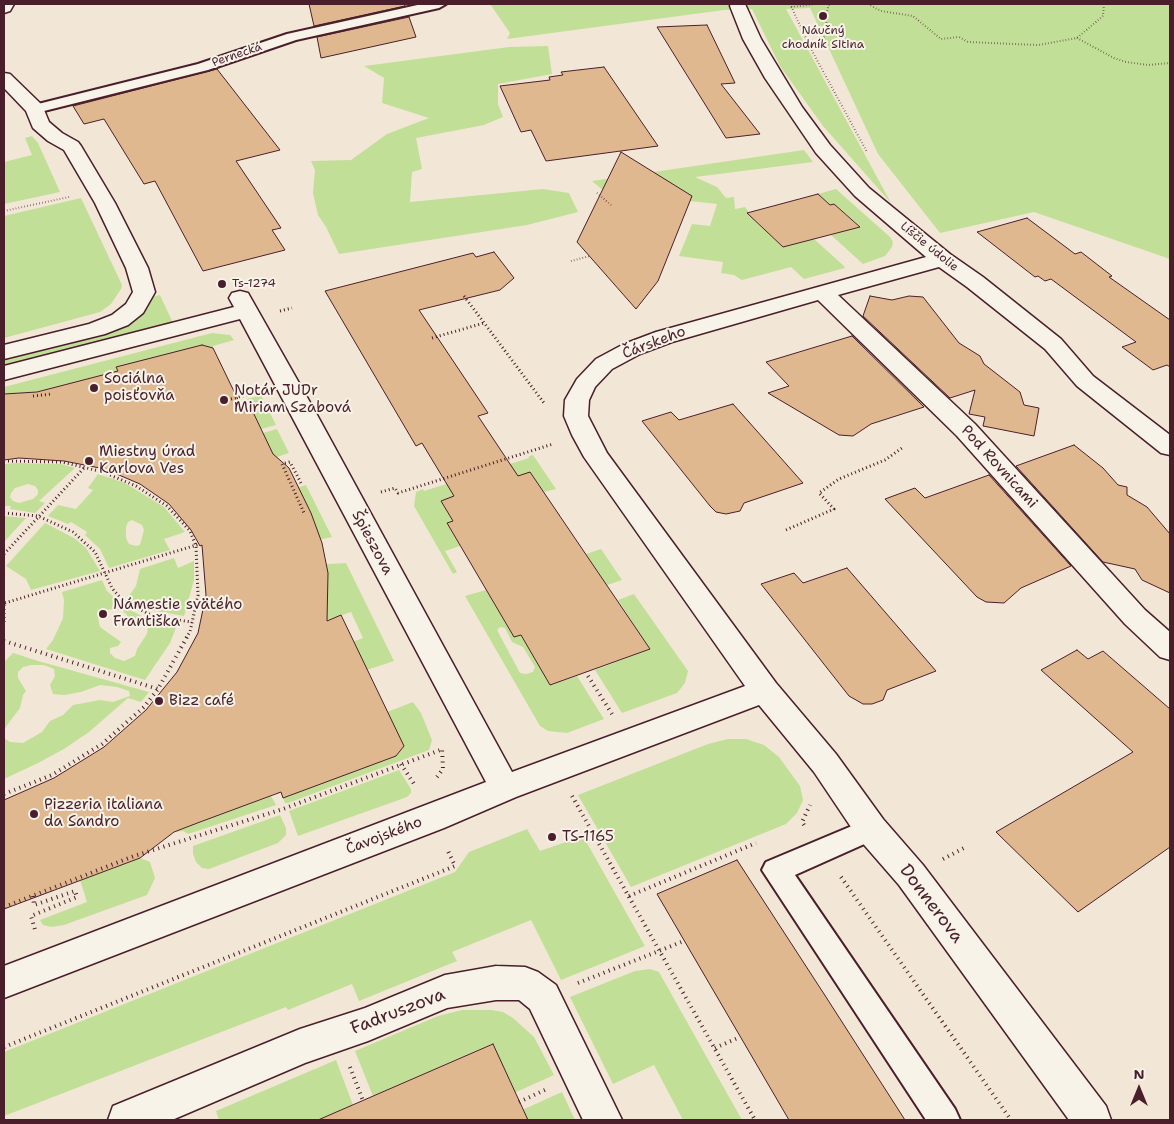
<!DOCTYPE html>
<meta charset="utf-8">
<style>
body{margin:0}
#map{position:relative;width:1174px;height:1124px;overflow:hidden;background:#f2e7d6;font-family:"Shantell Sans",sans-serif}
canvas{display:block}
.frame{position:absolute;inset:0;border:5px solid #4a1f2b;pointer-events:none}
.north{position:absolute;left:1114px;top:1064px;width:50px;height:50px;-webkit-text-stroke:4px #f7f3e8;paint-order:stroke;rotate:0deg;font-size:14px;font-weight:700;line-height:20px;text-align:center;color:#4a1f2b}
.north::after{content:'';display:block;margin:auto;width:18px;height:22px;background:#4a1f2b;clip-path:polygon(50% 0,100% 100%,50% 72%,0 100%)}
</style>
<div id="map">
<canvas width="1174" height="1124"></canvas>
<div class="frame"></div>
<div class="north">N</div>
</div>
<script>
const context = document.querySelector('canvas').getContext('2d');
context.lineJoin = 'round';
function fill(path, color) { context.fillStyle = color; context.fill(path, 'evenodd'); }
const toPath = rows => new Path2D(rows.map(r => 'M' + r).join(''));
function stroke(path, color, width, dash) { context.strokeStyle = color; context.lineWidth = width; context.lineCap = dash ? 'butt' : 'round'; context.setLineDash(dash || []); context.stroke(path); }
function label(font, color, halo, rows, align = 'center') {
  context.font = font + ' "Shantell Sans",sans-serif'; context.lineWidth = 4; context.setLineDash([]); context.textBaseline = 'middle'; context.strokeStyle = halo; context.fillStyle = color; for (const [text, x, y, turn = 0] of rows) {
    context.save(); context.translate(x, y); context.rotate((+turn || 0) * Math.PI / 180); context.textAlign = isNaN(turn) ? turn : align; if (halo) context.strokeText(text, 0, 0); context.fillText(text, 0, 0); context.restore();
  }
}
const green = toPath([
 [490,4,1170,4,1170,259,1034,212,940,233,878,154,810,8,786,9,891,203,823,126,780,66,752,9,724,10,507,39,510,33],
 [548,46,552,74,498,84,498,104,503,117,484,125,416,138,422,169,412,172,410,202,543,189,569,193,578,212,527,225,339,254,326,227,318,215,313,193,315,170,311,161,351,160,387,134,429,118,382,103,384,78,364,66,509,47],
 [32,136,38,143,60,192,4,204,4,162,32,155,25,138],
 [804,150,813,162,695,177,717,187,726,198,734,197,735,209,745,207,758,224,783,247,814,239,844,266,845,268,804,279,791,267,742,280,734,275,721,273,723,262,679,256,692,224,710,226,717,204,690,201,688,193,676,187,618,203,592,181],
 [836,189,890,237,893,242,892,247,885,256,863,264,831,235,860,226,834,204,830,205,818,194],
 [81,198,122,285,121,289,111,304,100,312,4,338,4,216],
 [160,295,173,323,4,367,4,357,105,332,143,312,152,297],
 [212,333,230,335,234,340,213,346,213,348,202,345,116,368,118,371,37,392,4,394,4,387],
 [261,395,276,425,261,429,247,399],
 [277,429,289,453,271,459,249,437],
 [533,455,556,489,544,492,531,473,441,501,453,521,447,523,460,546,445,551,457,572,453,574,414,506,416,492,423,489,424,491,529,458,529,456],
 [16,463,61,464,75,468,39,501,45,503,35,513,10,509,11,506,4,506,4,464],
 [28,484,35,486,38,490,38,494,33,499,19,503,13,501,10,497,11,493,15,488],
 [98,474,125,483,164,507,185,532,164,539,170,550,109,568,100,549,85,535,87,532,71,522,68,524,48,516,58,505,76,509,93,490,88,488],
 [132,520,142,525,144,530,140,545,136,546,129,544,126,538,126,527,128,522],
 [306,485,332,537,309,542,284,492],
 [4,516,26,518,4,542],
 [45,523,74,538,86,548,100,571,31,590,26,579,6,566],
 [601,549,622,580,607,585,586,554],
 [174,558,178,568,194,561,194,580,184,616,149,610,137,604,128,597,136,586,140,569],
 [346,563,394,661,367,670,347,644,363,638,351,612,316,624,313,565],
 [102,580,107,591,126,608,154,622,177,625,170,643,145,680,46,649,53,640,63,618,64,600,62,592],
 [115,609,123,611,127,615,125,622,146,623,148,627,147,634,137,649,135,656,124,661,115,658,110,653,110,648,118,646,121,642,100,627,98,618,104,610],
 [486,590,514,637,521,635,550,685,577,676,604,719,567,733,548,731,540,726,465,596],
 [500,627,505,628,512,642,523,647,535,667,533,672,526,674,520,673,497,630],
 [634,594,688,671,685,683,677,693,622,713,595,670,650,649,618,600],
 [13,653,38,661,149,692,141,702,128,698,89,732,64,749,38,763,4,779,4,662],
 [31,665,44,665,54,669,55,676,50,685,53,694,64,695,81,692,100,685,117,687,129,691,130,696,113,702,100,700,73,705,63,715,50,721,42,732,23,743,10,742,4,738,5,728,20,708,23,695,26,691,18,678,18,672,23,667],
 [413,702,421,713,432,740,429,750,288,803,285,803,283,798,396,756,404,746,387,712],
 [728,739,746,739,764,745,779,757,800,786,803,800,797,813,786,824,631,887,578,795,708,744],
 [399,770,411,789,411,793,407,797,298,836,289,811],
 [271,796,276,805,188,834,183,831,174,832],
 [280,815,286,828,286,835,278,843,209,869,202,868,196,862,193,854,193,846],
 [527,829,540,851,583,836,645,946,561,980,531,920,452,952,457,961,359,1001,352,984,288,1010,286,1007,4,1116,4,1052,455,872,469,852],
 [140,858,150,862,155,878,147,895,64,925,51,927,43,925,40,920,87,902,80,880],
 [650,969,659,972,742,1120,683,1120,654,1065,613,1084,570,997,635,971],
 [462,1010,491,1010,503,1012,513,1018,534,1037,554,1075,514,1093,492,1044,373,1096,355,1051,438,1016],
 [336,1060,353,1105,318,1120,219,1120,216,1111],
 [562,1092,575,1120,527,1120,522,1110]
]);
const building = toPath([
 [309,4,404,4,405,6,314,26,309,4],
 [409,17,416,37,321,58,317,37,409,17],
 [707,25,735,83,721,84,760,134,726,138,657,27,707,25],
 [604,67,658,146,546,161,531,130,521,132,500,86,550,80,549,77,563,75,561,72,604,67],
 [217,69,280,150,236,161,281,228,272,230,285,250,203,271,155,181,144,184,104,119,84,124,73,106,217,69],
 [621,152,692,196,658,281,636,309,577,242,621,152],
 [818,194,830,205,834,204,860,227,783,247,747,213,818,194],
 [1027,218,1075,254,1081,252,1112,276,1109,277,1170,320,1170,367,1167,365,1153,370,1122,347,1136,342,1051,279,1045,281,1038,276,1035,277,977,232,1027,218],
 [494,252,514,278,500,290,419,310,488,413,478,416,518,476,530,472,650,649,550,685,521,635,514,637,447,523,453,521,441,501,454,496,422,443,416,446,325,291,473,253,476,257,494,252],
 [870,296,892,300,909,296,923,297,959,343,980,356,984,364,1020,392,1024,405,1039,408,1034,436,983,426,985,417,969,414,975,390,950,398,863,316,870,296],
 [852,336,924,407,871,424,853,436,839,435,768,393,789,386,766,362,852,336],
 [202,345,213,348,244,412,252,410,273,454,289,468,311,513,322,543,328,573,327,621,341,615,404,746,396,756,283,798,281,792,200,822,174,832,140,858,4,909,4,800,54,778,104,747,146,710,177,672,198,633,206,595,202,545,200,546,191,530,169,504,140,484,105,469,64,461,19,458,4,460,4,394,37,392,118,371,116,367,202,345],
 [733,404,803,483,744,503,740,511,726,514,716,512,710,506,642,421,671,412,679,420,733,404],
 [1074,445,1103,468,1118,485,1127,487,1127,495,1147,507,1170,534,1170,593,1142,580,1135,569,1103,562,1016,466,1074,445],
 [989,475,1071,566,1021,588,1004,603,986,602,977,597,885,499,915,488,925,498,989,475],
 [847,568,936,671,887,690,883,700,872,704,863,704,849,696,761,584,794,573,803,583,847,568],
 [1077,650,1088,659,1103,651,1170,709,1170,847,1078,912,996,832,1133,752,1041,670,1077,650],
 [737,860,826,997,905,1120,789,1120,657,894,737,860],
 [493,1044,528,1120,318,1120,493,1044]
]);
const pathFar2 = toPath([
 [790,4,811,49,867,152],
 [868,4,881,11,913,16,941,39,959,37,968,42,1038,45,1077,38,1103,16,1104,4],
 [791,7,815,4],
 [1077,38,1114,58,1126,62,1148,65,1170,63],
 [811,49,822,41,827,31,826,16,829,4],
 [597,193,611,205],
 [4,211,69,197],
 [571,261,590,256]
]);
const pathFar1 = toPath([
 [464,296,544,403],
 [280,311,292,308],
 [432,338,484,323],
 [33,396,52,394],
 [231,399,257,392],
 [4,461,62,462,103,472,136,486,167,506,190,531,196,546,198,595,190,632,186,638],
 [301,483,290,462,282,464,304,513],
 [381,492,395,488,398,493,553,444],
 [4,513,38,516,73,532,95,552,112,588,123,601,155,617,192,622],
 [786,530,834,509,819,493,839,479,885,460,902,448],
 [4,554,84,468],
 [4,601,4,623],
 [5,603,200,544]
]);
const path = toPath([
 [4,641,158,689],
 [588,676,612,714],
 [401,764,416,787],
 [437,777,443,769,442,748],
 [4,794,52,775,102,744,144,707,158,689,187,637],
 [572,796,755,1120],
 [804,825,802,822,810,805],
 [943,859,964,848],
 [841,877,1011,1120],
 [33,896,34,905,75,891,77,897,31,916,36,933],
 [629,896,756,843],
 [4,907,134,856,283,809,443,749],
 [578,983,684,941],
 [4,1047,455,866,447,849],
 [715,1048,740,1037],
 [350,1067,363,1101],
 [519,1102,547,1089]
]);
const service = toPath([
 [422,4,446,4,439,8,296,40,208,70,40,112,35,114,30,112,27,109,30,106,198,64,287,34,422,4],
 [871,818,880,821,884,829,880,837,795,875,955,1109,960,1120,926,1120,762,870,766,862,871,818]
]);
const minor = toPath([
 [4,4,14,4,10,11,4,13,4,4],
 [731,4,745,4,761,39,802,107,830,145,869,188,950,254,983,277,1061,339,1093,376,1170,435,1170,455,1161,453,1077,386,1045,349,967,287,939,267,838,295,975,424,1145,610,1170,632,1170,660,1160,657,1125,624,957,436,818,300,672,342,640,354,612,369,595,387,589,400,588,416,607,453,776,683,836,754,883,819,923,865,1106,1106,1111,1120,1069,1120,899,885,859,839,814,772,759,705,516,797,444,828,4,998,4,966,486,782,240,319,4,380,4,366,234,307,229,298,232,293,240,291,248,293,316,413,512,772,745,686,584,457,572,435,564,416,565,400,577,379,596,359,624,344,656,332,926,257,855,196,816,153,765,78,743,39,730,6,731,4],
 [4,73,10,74,42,105,49,122,62,133,78,142,81,146,115,203,148,268,155,292,143,313,128,325,105,334,4,359,4,345,89,324,112,315,126,304,133,292,126,268,95,203,64,150,48,141,33,128,26,111,4,88,4,73],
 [496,966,525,967,538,972,556,985,622,1120,583,1120,530,1009,519,1000,496,1000,447,1008,368,1041,305,1063,172,1120,108,1120,113,1106,300,1029,365,1008,445,975,496,966]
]);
const markers = [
 [823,16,5,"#4a1f2b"],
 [222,284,5,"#4a1f2b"],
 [94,388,5,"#4a1f2b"],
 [224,400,5,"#4a1f2b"],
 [89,461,5,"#4a1f2b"],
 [103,614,5,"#4a1f2b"],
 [159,701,5,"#4a1f2b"],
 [34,814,5,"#4a1f2b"],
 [552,837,5,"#4a1f2b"]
];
const farPoinames = [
 ["Náučný",823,31],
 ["chodník Sitina",823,45],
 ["Ts-1274",232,284,"left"]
];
const farStreetnames = [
 ["Pernecká",237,55,-19],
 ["Líščie údolie",929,247,39]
];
const streetNames = [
 ["Čárskeho",654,343,-21],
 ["Pod Rovnicami",999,467,48],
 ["Špieszova",372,543,62],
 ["Čavojského",384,836,-21]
];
const poiNames = [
 ["Sociálna",104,379],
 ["poisťovňa",104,396],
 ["Notár JUDr",234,391],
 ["Miriam Szabová",234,408],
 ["Miestny úrad",99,452],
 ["Karlova Ves",99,469],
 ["Námestie svätého",113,605],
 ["Františka",113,622],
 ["Bizz café",169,701],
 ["Pizzeria italiana",44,805],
 ["da Sandro",44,822],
 ["TS-1165",562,837]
];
const nearStreetnames = [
 ["Donnerova",931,904,53],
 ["Fadruszova",398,1012,-21]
];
fill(green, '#c2df97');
fill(building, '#e0b890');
stroke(building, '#4a1f2b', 1);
stroke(service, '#4a1f2b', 4);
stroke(minor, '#4a1f2b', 3);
stroke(pathFar2, '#4a1f2b', 2, [0.5, 2.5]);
stroke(pathFar1, '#4a1f2b', 3, [1, 3]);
stroke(path, '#4a1f2b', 4, [1, 4.5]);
fill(service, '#f7f3e8');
fill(minor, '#f7f3e8');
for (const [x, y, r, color] of markers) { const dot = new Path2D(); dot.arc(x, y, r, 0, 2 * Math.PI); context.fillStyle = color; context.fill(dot); stroke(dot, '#f7f3e8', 2); }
label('12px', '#4a1f2b', '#f7f3e8', farPoinames);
label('12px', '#4a1f2b', '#f7f3e8', farStreetnames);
label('15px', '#4a1f2b', '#f7f3e8', streetNames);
label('15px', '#4a1f2b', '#f7f3e8', poiNames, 'left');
label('18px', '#4a1f2b', '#f7f3e8', nearStreetnames);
</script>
